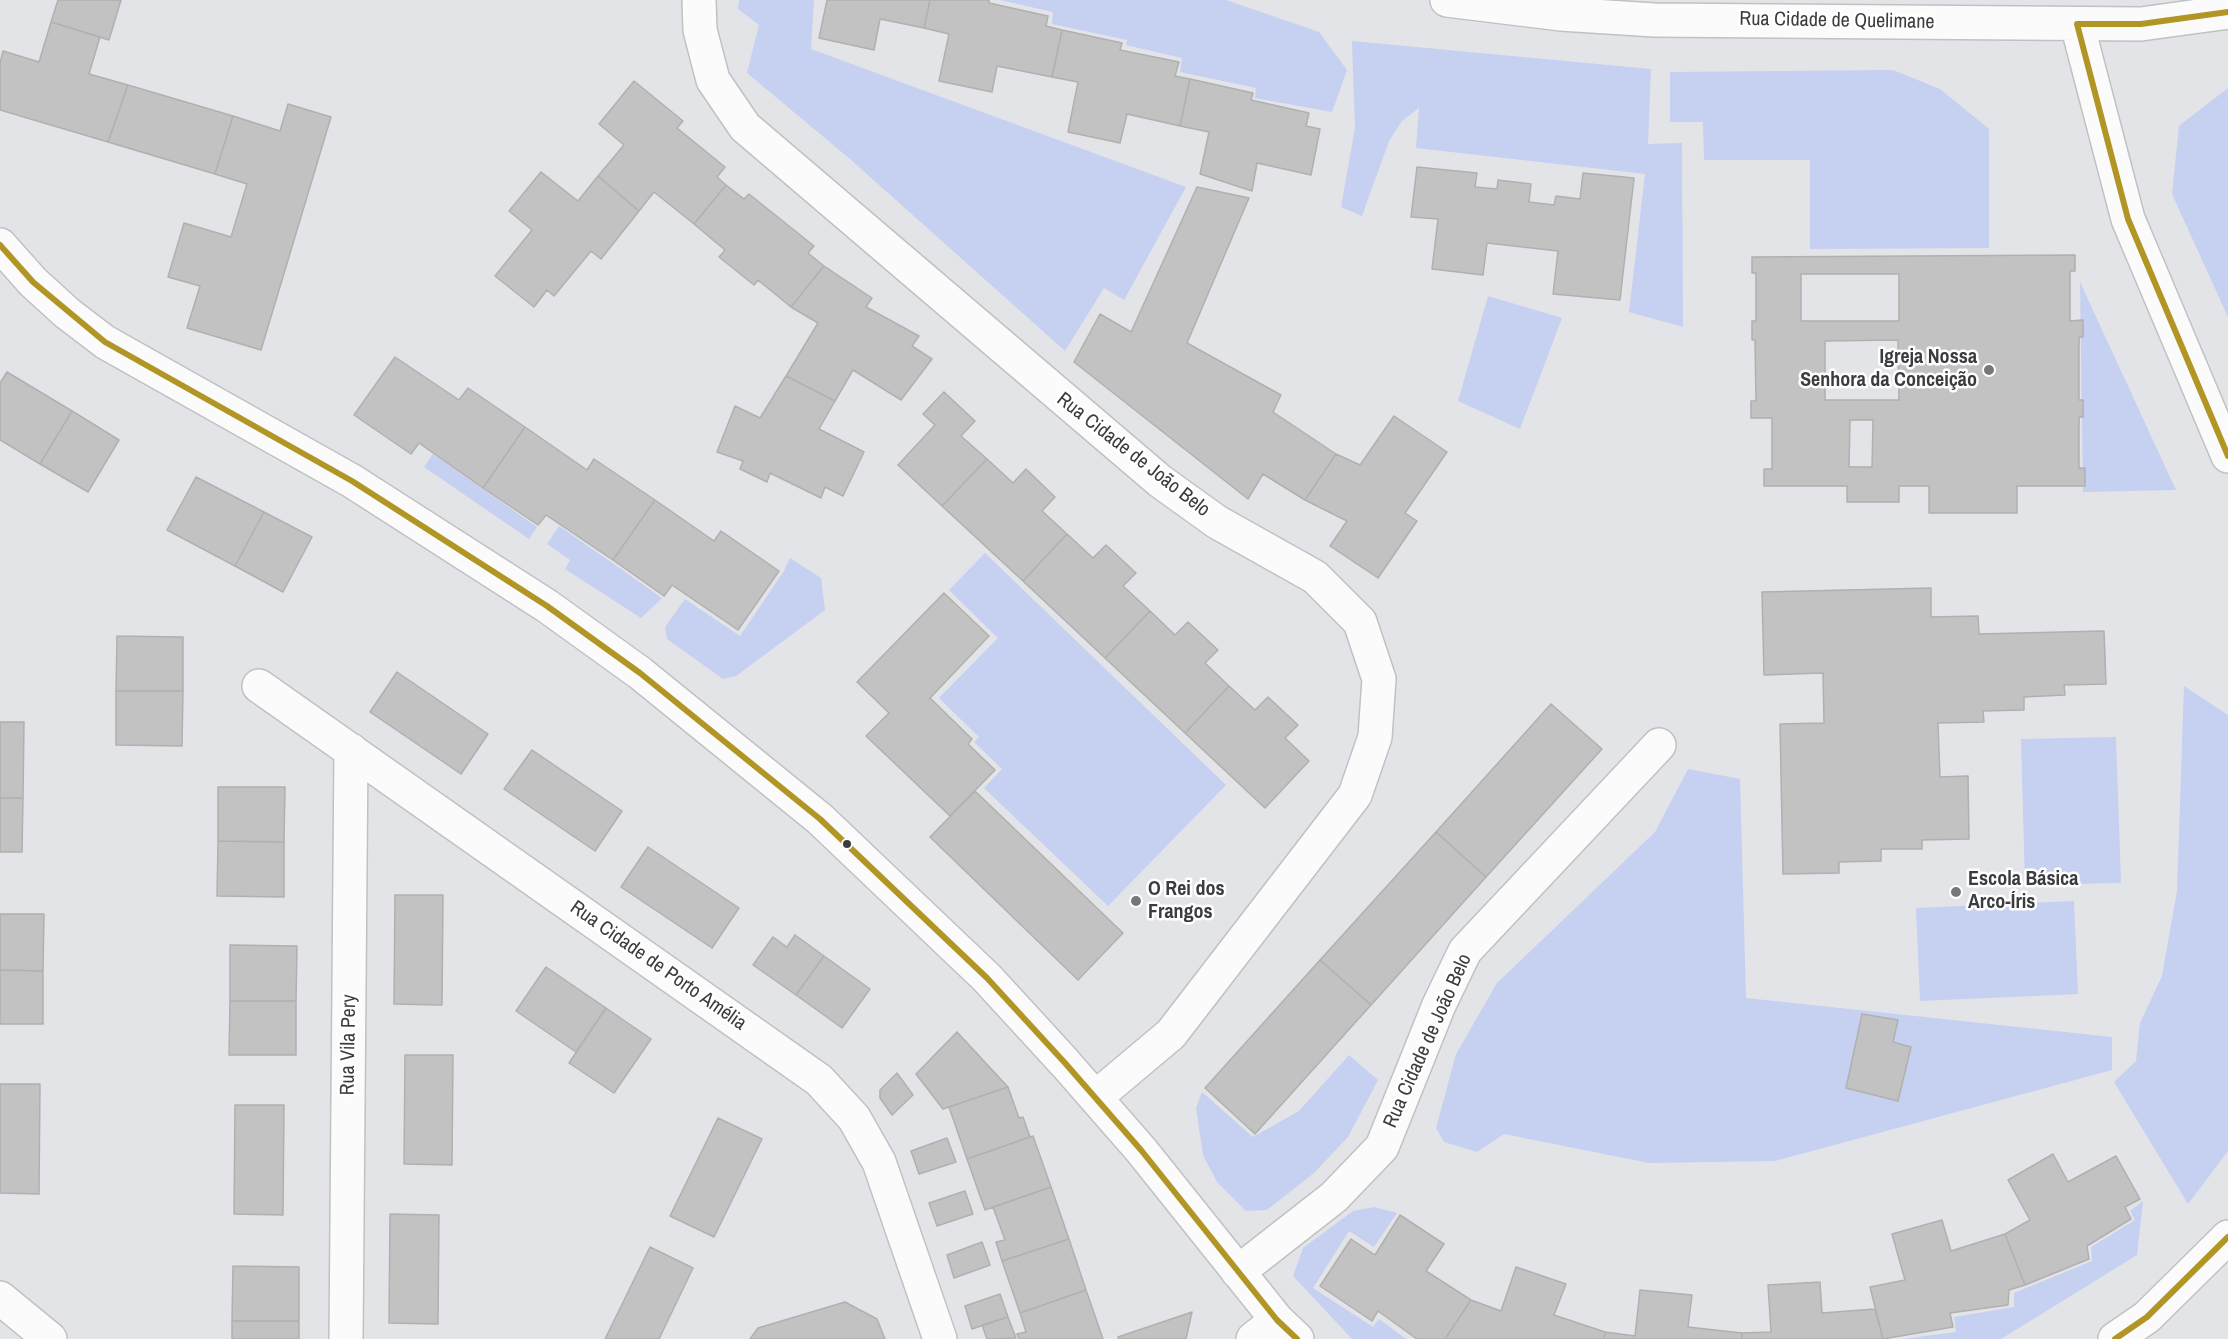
<!DOCTYPE html>
<meta charset="utf-8">
<style>
body{margin:0}
canvas{display:block;background:#e3e4e7}
</style>
<canvas width="2228" height="1339"></canvas>
<script>
const context = document.querySelector('canvas').getContext('2d');
context.lineJoin = 'round';
function fill(path, color) { context.fillStyle = color; context.fill(path, 'evenodd'); }
const toPath = rows => new Path2D(rows.map(r => 'M' + r).join(''));
function stroke(path, color, width, dash) { context.strokeStyle = color; context.lineWidth = width; context.lineCap = dash ? 'butt' : 'round'; context.setLineDash(dash || []); context.stroke(path); }
function label(font, color, halo, rows, align = 'center') {
  context.font = font + ' "Archivo Narrow",sans-serif'; context.lineWidth = 5; context.setLineDash([]); context.textBaseline = 'middle'; context.strokeStyle = halo; context.fillStyle = color; for (const [text, x, y, turn = 0] of rows) {
    context.save(); context.translate(x, y); context.rotate((+turn || 0) * Math.PI / 180); context.textAlign = isNaN(turn) ? turn : align; if (halo) context.strokeText(text, 0, 0); context.fillText(text, 0, 0); context.restore();
  }
}
const green = toPath([
 [739,0,814,0,811,49,1186,187,1124,300,1104,288,1065,351,850,159,747,73,759,25,738,9],
 [1000,0,1226,0,1319,32,1347,70,1332,112,1255,98,1256,88,1180,72,1182,58,1126,45,1127,40,1052,24,1053,12],
 [1352,41,1651,69,1648,144,1682,143,1683,327,1629,312,1645,174,1416,148,1419,108,1402,121,1389,141,1362,216,1341,207,1355,128],
 [1893,70,1940,89,1989,129,1989,248,1810,249,1810,160,1704,160,1703,122,1670,122,1670,72],
 [2228,88,2228,317,2172,194,2179,126],
 [2080,282,2176,490,2083,492],
 [1488,296,1562,318,1520,429,1458,401],
 [433,454,537,527,529,539,424,467],
 [559,526,611,562,662,598,641,618,565,569,570,560,547,544],
 [985,553,1226,785,1108,906,984,788,1002,769,974,742,979,737,939,698,998,638,949,590],
 [790,558,821,578,825,610,736,676,723,679,667,639,665,627,685,599,740,636,784,571],
 [2184,686,2228,715,2228,1151,2188,1204,2114,1082,2136,1061,2140,1023,2162,976,2177,891],
 [2116,737,2121,883,2025,885,2021,739],
 [1688,769,1740,779,1746,998,2112,1037,2112,1070,1775,1161,1649,1163,1504,1134,1477,1152,1444,1142,1436,1128,1456,1054,1497,983,1655,832],
 [2074,901,2078,994,1920,1001,1916,908],
 [1349,1055,1378,1080,1348,1137,1314,1173,1267,1210,1246,1211,1217,1182,1203,1155,1196,1108,1202,1092,1253,1137,1299,1111],
 [2143,1201,2137,1255,2001,1339,1902,1339,1956,1332,1954,1317,2014,1307,2014,1293,2092,1261,2091,1247,2135,1220,2130,1211],
 [1374,1207,1397,1213,1374,1247,1349,1231,1313,1288,1373,1327,1379,1319,1406,1339,1352,1339,1293,1276,1303,1248,1353,1211]
]);
const building = toPath([
 [58,0,121,0,109,40,51,22,58,0],
 [827,0,930,0,924,28,880,19,874,50,819,38,827,0],
 [930,0,989,0,989,3,1048,16,1046,26,1062,30,1052,77,997,66,992,92,939,81,949,34,924,28,930,0],
 [51,22,100,37,89,74,128,85,108,142,0,110,0,63,3,51,39,62,51,22],
 [1062,30,1122,43,1120,50,1179,62,1175,76,1190,79,1180,126,1127,114,1120,143,1068,132,1078,82,1052,77,1062,30],
 [1190,79,1253,93,1251,100,1309,113,1306,126,1320,129,1311,175,1257,163,1252,191,1200,174,1209,132,1180,126,1190,79],
 [634,81,683,121,677,128,725,167,717,177,726,185,694,224,654,192,639,211,598,176,624,145,599,124,634,81],
 [128,85,233,116,215,174,108,142,128,85],
 [288,104,331,117,261,350,187,328,200,286,168,277,184,223,231,237,247,184,215,174,233,116,280,131,288,104],
 [1417,167,1477,173,1475,187,1497,189,1498,180,1531,184,1529,202,1554,205,1556,196,1580,199,1583,173,1634,178,1620,300,1553,294,1558,251,1487,243,1483,275,1432,269,1438,219,1411,217,1417,167],
 [541,172,578,201,598,176,639,211,601,259,591,251,554,296,547,290,534,307,495,276,532,230,509,211,541,172],
 [726,185,744,199,749,194,814,246,808,253,824,266,791,307,758,280,754,285,719,257,725,250,694,224,726,185],
 [1197,187,1249,198,1187,343,1281,395,1273,412,1336,454,1305,500,1263,474,1248,499,1074,362,1100,314,1131,332,1197,187],
 [2075,255,2075,271,2070,271,2070,321,2083,320,2083,337,2079,337,2079,400,2083,400,2083,417,2079,417,2079,468,2085,468,2085,486,2017,486,2017,513,1929,513,1929,486,1899,486,1899,502,1847,502,1847,486,1764,486,1764,469,1772,469,1772,418,1751,418,1751,401,1756,401,1755,340,1752,340,1752,321,1756,321,1756,273,1752,273,1752,257,2075,255],
 [1801,274,1899,274,1899,321,1801,321,1801,274],
 [1898,340,1899,400,1825,400,1825,341,1898,340],
 [1850,420,1873,420,1872,467,1849,467,1850,420],
 [824,266,872,298,866,307,919,336,912,346,932,359,901,400,853,370,835,401,786,376,818,323,791,307,824,266],
 [395,357,459,400,468,388,525,427,483,488,419,443,411,454,354,415,395,357],
 [7,372,72,411,40,464,0,440,0,383,7,372],
 [786,376,835,401,819,429,864,452,843,496,825,487,821,498,770,473,767,482,740,469,743,461,717,452,735,406,760,418,786,376],
 [944,392,975,421,961,436,987,459,942,506,898,465,935,425,923,414,944,392],
 [72,411,119,440,88,492,40,464,72,411],
 [1394,416,1447,452,1405,513,1417,521,1378,578,1330,546,1347,521,1305,500,1336,454,1360,465,1394,416],
 [525,427,587,470,594,459,655,500,613,560,546,515,538,525,483,488,525,427],
 [987,459,1013,483,1026,469,1055,497,1042,511,1067,534,1023,581,942,506,987,459],
 [196,477,264,512,235,566,167,530,196,477],
 [655,500,714,541,721,531,779,571,738,630,672,585,664,596,613,560,655,500],
 [264,512,312,537,283,592,235,566,264,512],
 [1067,534,1093,558,1106,545,1136,573,1123,586,1150,611,1105,658,1023,581,1067,534],
 [1931,588,1931,617,1978,616,1979,634,2104,631,2106,684,2064,685,2065,695,2024,697,2024,710,1983,711,1984,722,1938,723,1940,777,1968,776,1969,839,1922,840,1922,849,1881,849,1881,861,1839,862,1839,873,1783,874,1780,724,1824,723,1823,673,1764,675,1762,592,1931,588],
 [944,593,989,636,930,698,972,739,968,744,995,770,950,816,866,736,889,713,857,682,944,593],
 [1150,611,1175,635,1188,622,1218,650,1205,663,1229,686,1185,733,1105,658,1150,611],
 [117,636,183,637,183,691,116,691,117,636],
 [397,672,488,734,461,774,370,712,397,672],
 [1229,686,1255,710,1268,697,1298,725,1285,738,1309,761,1265,808,1185,733,1229,686],
 [116,691,183,691,182,746,116,745,116,691],
 [1551,704,1602,749,1486,877,1436,832,1551,704],
 [0,722,24,722,23,798,0,798,0,722],
 [532,750,622,811,595,851,504,789,532,750],
 [218,787,285,787,284,842,218,841,218,787],
 [975,791,1123,933,1078,980,930,837,975,791],
 [0,798,23,798,22,852,0,852,0,798],
 [1436,832,1486,877,1371,1005,1320,960,1436,832],
 [218,841,284,842,284,897,217,896,218,841],
 [648,847,739,908,712,948,621,887,648,847],
 [395,895,443,895,442,1005,394,1004,395,895],
 [0,914,44,914,43,971,0,970,0,914],
 [795,935,824,956,796,995,753,965,773,937,787,947,795,935],
 [230,945,297,946,296,1001,230,1001,230,945],
 [824,956,870,989,842,1028,796,995,824,956],
 [1320,960,1371,1005,1255,1134,1205,1088,1320,960],
 [546,967,606,1008,576,1052,516,1011,546,967],
 [0,970,43,971,43,1024,0,1024,0,970],
 [230,1001,296,1001,296,1055,229,1055,230,1001],
 [606,1008,651,1039,614,1093,569,1063,606,1008],
 [1862,1014,1898,1020,1893,1042,1911,1047,1898,1101,1846,1088,1862,1014],
 [957,1032,1008,1087,943,1109,916,1074,957,1032],
 [405,1055,453,1055,452,1165,404,1164,405,1055],
 [897,1073,913,1095,892,1115,880,1098,880,1090,897,1073],
 [0,1084,40,1084,39,1194,0,1193,0,1084],
 [1008,1087,1019,1118,1023,1117,1030,1137,967,1159,949,1107,1008,1087],
 [235,1105,284,1105,283,1215,234,1214,235,1105],
 [718,1118,762,1139,714,1237,670,1216,718,1118],
 [1033,1136,1051,1187,985,1210,967,1159,1033,1136],
 [947,1138,956,1162,919,1174,911,1151,947,1138],
 [2053,1154,2068,1182,2116,1156,2140,1199,2125,1207,2131,1219,2087,1246,2089,1259,2025,1285,2005,1234,2030,1220,2008,1180,2053,1154],
 [1051,1187,1069,1239,1002,1261,996,1242,1005,1240,993,1207,1051,1187],
 [965,1191,973,1214,937,1226,929,1203,965,1191],
 [390,1214,439,1215,438,1324,389,1323,390,1214],
 [1400,1215,1444,1244,1426,1271,1471,1300,1445,1339,1417,1339,1378,1311,1372,1321,1320,1286,1351,1239,1375,1255,1400,1215],
 [1942,1220,1951,1251,2005,1234,2025,1285,2009,1290,2008,1305,1950,1313,1953,1327,1883,1339,1870,1287,1905,1280,1892,1234,1942,1220],
 [1069,1239,1086,1290,1020,1313,1002,1261,1069,1239],
 [982,1242,990,1265,954,1278,947,1255,982,1242],
 [650,1247,693,1268,659,1339,605,1339,650,1247],
 [233,1266,299,1267,299,1321,232,1321,233,1266],
 [1516,1267,1566,1284,1554,1315,1605,1332,1604,1339,1445,1339,1471,1300,1501,1311,1516,1267],
 [1820,1282,1822,1313,1875,1309,1883,1339,1742,1339,1742,1333,1771,1332,1768,1285,1820,1282],
 [1086,1290,1103,1339,1019,1339,1017,1334,1026,1332,1020,1313,1086,1290],
 [1640,1290,1692,1295,1688,1327,1742,1333,1742,1339,1604,1339,1605,1332,1635,1336,1640,1290],
 [1000,1294,1008,1317,972,1329,965,1306,1000,1294],
 [845,1302,877,1319,885,1339,750,1339,758,1328,845,1302],
 [1192,1312,1186,1339,1119,1339,1118,1337,1192,1312],
 [1008,1317,1016,1338,987,1339,982,1325,1008,1317],
 [232,1321,299,1321,299,1339,232,1339,232,1321]
]);
const street = toPath([
 [699,0,700,30,713,80,745,127,1160,481,1217,522,1315,577,1360,622,1379,679,1375,737,1355,795,1171,1034,1096,1097],
 [1447,0,1561,14,1654,20,2141,24,2228,12],
 [2077,24,2128,219,2228,456],
 [0,245,33,282,67,313,105,342,352,481,547,606,640,673,820,819,987,978,1065,1063,1141,1150,1277,1320,1297,1339],
 [259,686,819,1080,854,1118,879,1162,940,1339],
 [1238,1272,1334,1197,1382,1147,1439,1005,1465,951,1659,745],
 [0,1298,50,1339],
 [346,1339,351,750],
 [1253,1339,1277,1320],
 [2115,1339,2147,1317,2228,1237]
]);
const bus1 = toPath([
 [2228,12,2141,24,2077,24,2128,219,2228,456],
 [0,245,33,282,105,342,352,481,547,606,640,673,820,819,987,978,1065,1063,1141,1150,1277,1320,1297,1339],
 [2115,1339,2147,1317,2228,1237]
]);
const markers = [
 [1989,370,6,"#76777a"],
 [847,844,5,"#3b3c3f"],
 [1956,892,6,"#76777a"],
 [1136,901,6,"#76777a"]
];
const streetNames = [
 ["Rua Cidade de Quelimane",1837,21,1],
 ["Rua Cidade de João Belo",1133,455,38],
 ["Rua Cidade de Porto Amélia",658,966,35],
 ["Rua Cidade de João Belo",1428,1041,-66],
 ["Rua Vila Pery",349,1045,-89]
];
const poiNames = [
 ["Igreja Nossa",1977,358,"right"],
 ["Senhora da Conceição",1977,381,"right"],
 ["Escola Básica",1968,880],
 ["Arco-Íris",1968,903],
 ["O Rei dos",1148,890],
 ["Frangos",1148,913]
];
fill(green, '#c6d0f0');
fill(building, '#c3c2c3');
stroke(building, '#b0b0b0', 1.5);
stroke(street, '#c0c1c3', 36);
stroke(street, '#fbfbfb', 33);
stroke(bus1, '#b19625', 6);
for (const [x, y, r, color] of markers) { const dot = new Path2D(); dot.arc(x, y, r, 0, 2 * Math.PI); context.fillStyle = color; context.fill(dot); stroke(dot, '#fff', 2); }
label('20px', '#3b3c3f', '#fff', streetNames);
label('bold 20px', '#3b3c3f', '#fff', poiNames, 'left');
</script>
